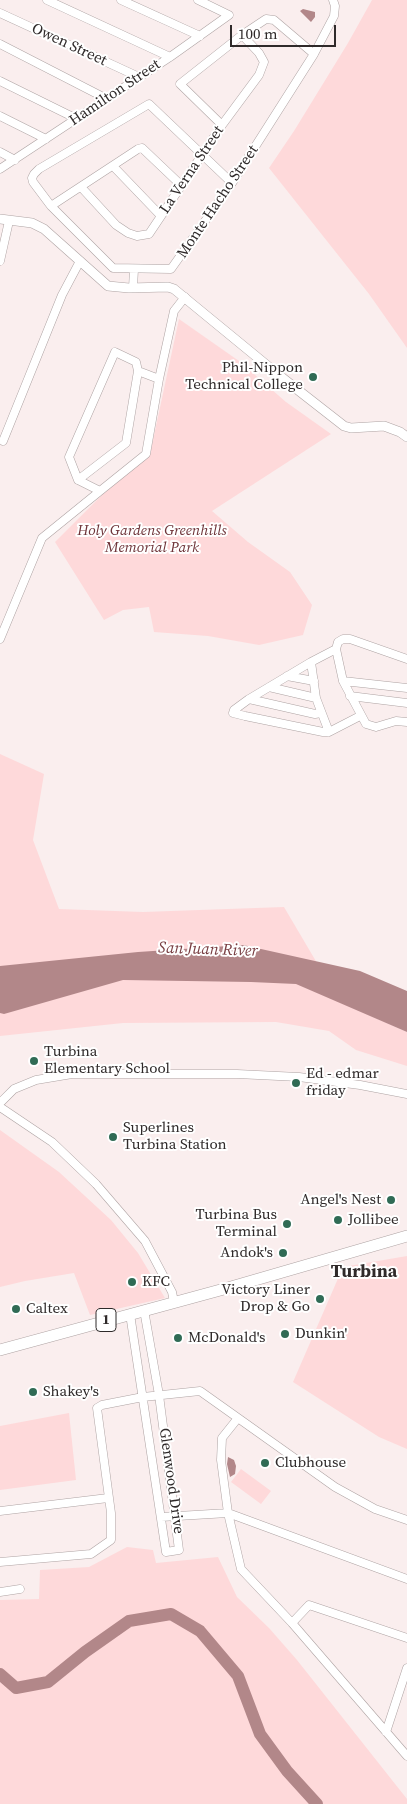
<!DOCTYPE html>
<style>
body{margin:0}
#map{position:relative;width:407px;height:1804px;overflow:hidden;background:#faeeee;font-family:"Source Serif 4",serif}
canvas{display:block}
.scale{position:absolute;left:230px;top:25px;width:106px;height:22px;box-sizing:border-box;border:2px solid #2f2a2a;border-top:0;padding-left:6px;font-size:15px;line-height:18px;white-space:nowrap;color:#2f2a2a;-webkit-text-stroke:4px #fff;paint-order:stroke}
</style>
<div id="map">
<canvas width="407" height="1804"></canvas>
<div class="scale">100 m</div>
</div>
<script>
const context = document.querySelector('canvas').getContext('2d');
context.lineJoin = 'round';
function fill(path, color) { context.fillStyle = color; context.fill(path, 'evenodd'); }
const toPath = rows => new Path2D(rows.map(r => 'M' + r).join(''));
function stroke(path, color, width, dash) { context.strokeStyle = color; context.lineWidth = width; context.lineCap = dash ? 'butt' : 'round'; context.setLineDash(dash || []); context.stroke(path); }
function label(font, color, halo, rows, align = 'center') {
  context.font = font + ' "Source Serif 4",serif'; context.lineWidth = 4; context.setLineDash([]); context.textBaseline = 'middle'; context.strokeStyle = halo; context.fillStyle = color; for (const [text, x, y, turn = 0] of rows) {
    context.save(); context.translate(x, y); context.rotate((+turn || 0) * Math.PI / 180); context.textAlign = isNaN(turn) ? turn : align; if (halo) context.strokeText(text, 0, 0); context.fillText(text, 0, 0); context.restore();
  }
}
const green = toPath([
 [372,0,407,0,407,348,369,294,269,168,294,131,348,43],
 [179,319,239,361,286,402,331,434,212,511,248,542,290,572,312,605,303,635,259,645,208,636,154,632,149,607,123,610,104,620,55,542,103,494,150,454],
 [0,754,44,774,33,840,59,909,143,912,284,907,340,1002,407,1032,407,1066,356,1050,329,1031,276,1022,123,1023,0,1036],
 [0,1130,59,1172,111,1220,138,1253,165,1298,90,1315,74,1273,25,1281,0,1287],
 [407,1256,407,1449,379,1437,293,1382,343,1267],
 [69,1413,76,1480,0,1490,0,1426],
 [241,1469,271,1491,261,1504,231,1482],
 [127,1547,153,1550,156,1563,218,1557,237,1597,269,1628,297,1660,407,1799,407,1804,0,1804,0,1600,39,1599,40,1570,89,1567]
]);
const water = toPath([
 [303,9,315,12,315,17,311,22,300,11],
 [243,945,360,971,407,991,407,1032,296,984,251,982,123,980,4,1014,0,1013,0,966,138,952],
 [228,1457,234,1460,236,1466,235,1474,230,1477,227,1464]
]);
const river = toPath([
 [0,1674,16,1688,48,1682,85,1652,129,1621,171,1614,200,1631,238,1676,260,1734,287,1771,317,1804]
]);
const minor = toPath([
 [47,0,170,57],
 [121,0,200,36],
 [0,13,139,77],
 [0,44,107,99],
 [0,81,77,119],
 [0,116,46,139],
 [222,125,180,84,242,35,266,19,274,20,314,54],
 [0,152,15,160],
 [113,166,161,216],
 [0,169,170,57,229,15,198,0],
 [232,183,149,104,39,169,34,174,32,178,33,182,51,206,113,268,171,269,232,183,314,54,334,16,335,6,333,0],
 [81,187,116,225,128,233,137,236,149,234,222,125,259,75,264,62,259,53,242,35],
 [51,206,138,149,142,148,182,186],
 [0,261,9,221],
 [133,288,134,269],
 [138,371,136,362,115,352,69,457,78,480,100,491,146,454,159,379,174,311,185,297],
 [3,441,62,295,80,261],
 [78,480,126,443,138,371,159,379],
 [0,639,42,538,100,491],
 [407,659,350,639,343,639,338,642,336,649,343,681,407,688],
 [311,662,336,649],
 [287,676,314,681],
 [343,681,366,724,376,727,396,721,407,722],
 [269,687,316,698],
 [350,696,407,703],
 [249,699,315,714,321,713],
 [329,732,316,698,311,662,249,699,234,710,233,713,245,716,323,732,329,732,360,716],
 [0,1103,14,1089,36,1080,72,1074,237,1074,299,1077,360,1085,407,1094],
 [0,1107,52,1142,96,1184,145,1241,172,1292,174,1302],
 [130,1314,166,1552,179,1550,159,1395,144,1310],
 [238,1418,222,1438,221,1460,228,1513,241,1569,292,1623,407,1756],
 [0,1511,108,1498],
 [161,1517,228,1513,407,1579],
 [0,1562,91,1554,111,1540,111,1513,97,1408,102,1405,143,1397,200,1391,335,1487,375,1509,407,1520],
 [0,1592,20,1589],
 [292,1623,309,1605,407,1638],
 [386,1732,407,1668]
]);
const major = toPath([
 [0,219,32,223,44,229,108,286,129,288,168,287,174,289,280,376,344,426,351,428,384,426,400,432,407,437]
]);
const highway = toPath([
 [0,1350,224,1289,407,1236]
]);
const markers = [
 [313,377,5,"#306b55"],
 [34,1061,5,"#306b55"],
 [296,1083,5,"#306b55"],
 [113,1137,5,"#306b55"],
 [391,1200,5,"#306b55"],
 [338,1220,5,"#306b55"],
 [287,1224,5,"#306b55"],
 [283,1253,5,"#306b55"],
 [132,1282,5,"#306b55"],
 [320,1299,5,"#306b55"],
 [16,1309,5,"#306b55"],
 [285,1334,5,"#306b55"],
 [178,1338,5,"#306b55"],
 [33,1392,5,"#306b55"],
 [265,1463,5,"#306b55"]
];
const shields = [
 [106,1320,20]
];
const shieldNames = [
 ["1",106,1320]
];
const streetNames = [
 ["Owen Street",69,45,25],
 ["Hamilton Street",115,93,-34],
 ["La Verna Street",192,170,-56],
 ["Monte Hacho Street",218,202,-56],
 ["Glenwood Drive",171,1481,82]
];
const poiNames = [
 ["Phil-Nippon",303,368,"right"],
 ["Technical College",303,385,"right"],
 ["Turbina",44,1052],
 ["Elementary School",44,1069],
 ["Ed - edmar",306,1074],
 ["friday",306,1091],
 ["Superlines",123,1128],
 ["Turbina Station",123,1145],
 ["Angel's Nest",381,1200,"right"],
 ["Turbina Bus",277,1215,"right"],
 ["Terminal",277,1232,"right"],
 ["Jollibee",348,1220],
 ["Andok's",273,1253,"right"],
 ["KFC",142,1282],
 ["Victory Liner",310,1290,"right"],
 ["Drop & Go",310,1307,"right"],
 ["Caltex",26,1309],
 ["Dunkin'",295,1334],
 ["McDonald's",188,1338],
 ["Shakey's",43,1392],
 ["Clubhouse",275,1463]
];
const parkNames = [
 ["Holy Gardens Greenhills",152,531],
 ["Memorial Park",152,548]
];
const waterNames = [
 ["San Juan River",208,950,2]
];
const quarterNames = [
 ["Turbina",364,1272]
];
fill(green, '#fed9da');
fill(water, '#b28789');
stroke(river, '#b28789', 12);
stroke(minor, '#aea3a3', 9);
stroke(major, '#aea3a3', 10);
stroke(highway, '#aea3a3', 12);
stroke(minor, '#fff', 8);
stroke(major, '#fff', 9);
stroke(highway, '#fff', 11);
for (const [x, y, r, color] of markers) { const dot = new Path2D(); dot.arc(x, y, r, 0, 2 * Math.PI); context.fillStyle = color; context.fill(dot); stroke(dot, '#fff', 2); }
for (const [x, y, w] of shields) { const box = new Path2D(); box.roundRect(x - w / 2, y - 11.5, w, 23, 4); context.fillStyle = '#fff'; context.fill(box); stroke(box, '#2f2a2a', 1); }
label('bold 14px', '#2f2a2a', null, shieldNames);
label('15px', '#2f2a2a', '#fff', streetNames);
label('15px', '#2f2a2a', '#fff', poiNames, 'left');
label('italic 15px', '#6e3439', '#fff', parkNames);
label('italic 16px', '#783e42', '#fff', waterNames);
label('bold 18px', '#2f2a2a', '#fff', quarterNames);
</script>
